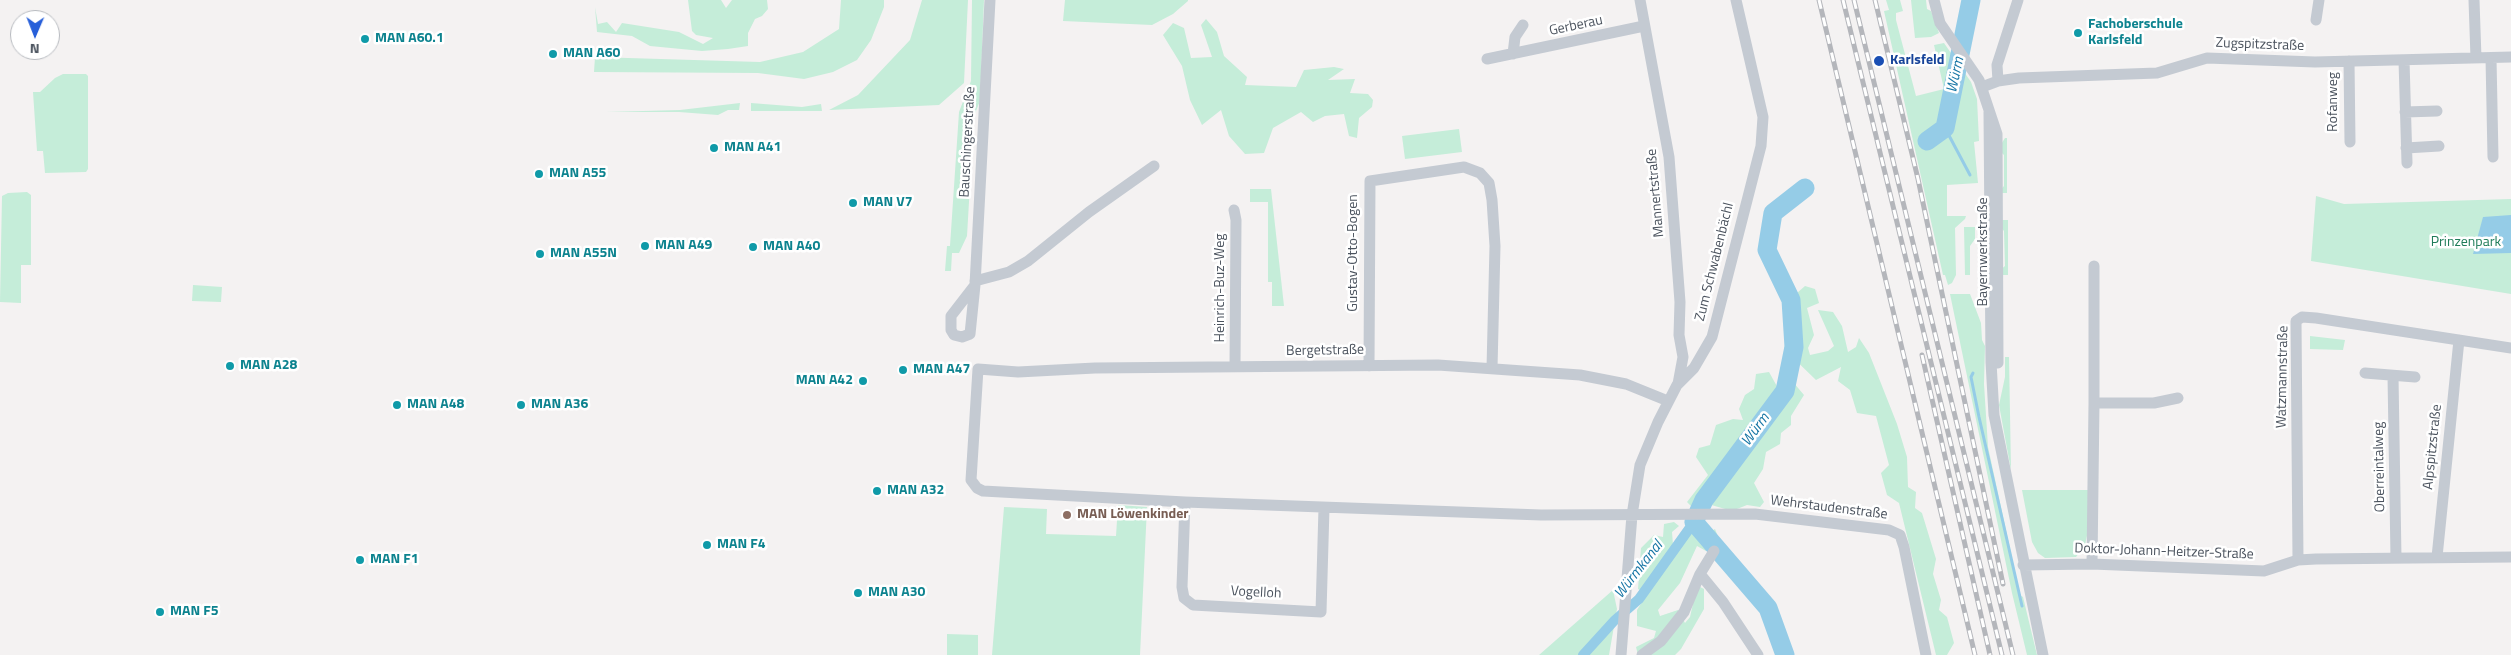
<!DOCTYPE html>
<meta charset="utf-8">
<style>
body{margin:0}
#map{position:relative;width:2511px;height:655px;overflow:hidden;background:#f4f2f2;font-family:"Titillium Web",sans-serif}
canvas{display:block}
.north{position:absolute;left:10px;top:10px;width:50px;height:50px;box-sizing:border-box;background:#fff;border:1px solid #b7babf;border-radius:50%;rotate:181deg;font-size:14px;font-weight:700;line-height:20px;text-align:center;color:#4b535e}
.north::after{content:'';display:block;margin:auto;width:18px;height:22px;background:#275fd9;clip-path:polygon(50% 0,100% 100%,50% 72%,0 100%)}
</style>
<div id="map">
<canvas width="2511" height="655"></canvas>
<div class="north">N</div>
</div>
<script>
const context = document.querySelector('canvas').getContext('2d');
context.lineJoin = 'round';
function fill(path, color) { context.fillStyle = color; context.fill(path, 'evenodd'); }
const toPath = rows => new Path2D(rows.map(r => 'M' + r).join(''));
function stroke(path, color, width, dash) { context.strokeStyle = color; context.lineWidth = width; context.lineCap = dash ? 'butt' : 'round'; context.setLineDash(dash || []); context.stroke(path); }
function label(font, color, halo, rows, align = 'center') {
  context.font = font + ' "Titillium Web",sans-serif'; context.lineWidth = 5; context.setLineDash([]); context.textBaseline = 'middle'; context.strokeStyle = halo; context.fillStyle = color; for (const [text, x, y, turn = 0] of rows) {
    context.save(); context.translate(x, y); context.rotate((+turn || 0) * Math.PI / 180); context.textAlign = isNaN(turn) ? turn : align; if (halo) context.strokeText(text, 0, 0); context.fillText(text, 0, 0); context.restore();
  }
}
const green = toPath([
 [688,0,721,0,726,8,732,0,767,0,768,9,762,16,755,19,748,33,748,46,728,49,702,51,650,46,632,36,597,32,595,7,598,24,607,22,616,32,622,23,679,32,703,44,713,38,696,35,692,31],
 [841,0,884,0,884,7,871,40,857,60,833,72,804,79,758,73,594,72,595,57,760,62,803,52,839,29],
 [922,0,968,0,964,83,939,105,829,110,858,95,910,40],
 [972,0,984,0,980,101,974,116,967,236,959,253,952,253,951,271,945,271,947,246,950,246,959,112,971,81],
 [1065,0,1188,0,1188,1,1173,14,1152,25,1063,21],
 [1886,0,1900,0,1903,11,1896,13,1896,20,1916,96,1944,89,1934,45,1944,43,1971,82,1977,99,1979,141,1974,142,1978,183,1947,185,1947,216,1966,216,1965,219,1955,228,1956,275,1952,283,1948,285,1945,275,1943,275,1884,11,1889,10],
 [1911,0,1926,0,1927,9,1931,11,1939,33,1931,37,1915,38],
 [1206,19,1217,32,1224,56,1247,77,1245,85,1296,87,1304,70,1334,67,1344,69,1328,80,1355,79,1350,93,1368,94,1373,100,1372,107,1359,118,1357,138,1349,136,1344,114,1325,116,1313,122,1301,112,1273,128,1264,153,1245,154,1229,136,1221,110,1202,125,1190,100,1182,66,1163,35,1173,23,1184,28,1191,58,1212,57,1201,25],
 [63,74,86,74,88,76,88,169,86,172,45,173,43,151,37,151,33,92,40,92,55,78],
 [740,103,739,110,728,110,718,115,679,112,606,112,680,110],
 [751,103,802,107,821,104,822,111,751,111],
 [1459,129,1462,152,1405,159,1402,136],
 [2005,138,2007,138,2007,193,1998,193,2004,186,2004,155,1998,149],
 [1250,189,1271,189,1284,306,1272,306,1272,282,1268,282,1268,202,1250,202],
 [8,193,27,192,31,195,31,265,21,265,21,303,0,302,2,196],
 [2316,196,2344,204,2511,199,2511,294,2311,261],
 [1998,220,2008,220,2008,275,1999,275,1999,271,2005,266,2004,231,1999,225],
 [1964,227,1975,227,1975,239,1970,246,1970,275,1965,275],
 [193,285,222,287,221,302,192,301],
 [1805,286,1815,289,1819,303,1807,308,1814,335,1808,348,1810,355,1828,351,1834,346,1818,310,1833,312,1842,326,1848,352,1856,347,1859,338,1869,353,1897,424,1907,457,1908,487,1916,492,1915,508,1922,513,1936,559,1933,574,1941,600,1939,610,1947,617,1954,643,1947,655,1936,655,1899,503,1887,495,1881,473,1889,465,1876,416,1857,413,1850,390,1838,381,1841,367,1816,380,1784,349,1786,341,1799,340,1795,307,1797,293],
 [1950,294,1970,294,1981,323,1982,340,1985,346,1984,384,1988,447,2020,595,2023,597,2037,655,2027,655,2012,593],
 [2310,336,2345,340,2343,350,2310,349],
 [2005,357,2009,357,2011,470,1999,405,2005,377],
 [1769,372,1779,390,1793,382,1804,395,1791,416,1791,425,1781,433,1780,444,1766,452,1763,469,1754,483,1764,502,1760,507,1747,505,1732,511,1708,504,1693,508,1687,502,1708,475,1696,457,1699,448,1710,445,1716,425,1733,419,1743,420,1739,409,1745,395,1754,389,1756,374],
 [2022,490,2089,490,2088,531,2085,545,2076,557,2045,558,2038,553,2032,542],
 [1118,505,1147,507,1140,655,992,655,1004,507,1047,509,1046,534,1116,536],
 [1674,522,1679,526,1672,532,1673,545,1681,536,1695,532,1704,536,1715,529,1719,539,1706,551,1697,546,1680,583,1658,610,1660,616,1678,610,1685,623,1690,617,1696,590,1700,587,1704,589,1704,609,1681,649,1675,655,1638,655,1636,647,1654,638,1656,631,1637,626,1637,610,1647,594,1638,589,1641,548,1654,535,1663,537,1664,524],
 [1613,590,1617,609,1609,655,1539,655],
 [947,634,978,635,978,655,947,655]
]);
const water = toPath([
 [2511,215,2511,253,2473,254,2483,217]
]);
const stream = toPath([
 [1945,128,1970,175],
 [1973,373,1971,377,1979,417,2022,606]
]);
const canal = toPath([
 [1583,655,1614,621,1639,599,1694,522]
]);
const river = toPath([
 [1927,141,1945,128,1971,0],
 [1785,655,1768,608,1694,522,1704,500,1785,391,1794,347,1791,300,1767,250,1773,213,1805,188]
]);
const minor = toPath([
 [1640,0,1669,157,1680,302,1679,335,1683,357,1678,384],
 [1934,0,1940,23,1979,80,1997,134,1998,363],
 [2474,0,2476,58],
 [2316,20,2319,0],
 [1513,54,1515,37,1523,25],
 [2491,58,2493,157],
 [1487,59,1644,26],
 [2404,60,2407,163],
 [2349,61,2350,142],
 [1998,81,1997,65,2018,0],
 [1982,87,1998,81,2019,78,2157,73,2207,58,2315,62,2511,57],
 [1989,112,1991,362,1994,415,2043,655],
 [2405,112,2437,111],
 [2406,148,2439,146],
 [1234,210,1236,220,1235,367],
 [975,281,1009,272,1028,261,1089,212,1154,166],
 [975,285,990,0],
 [975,285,970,334,962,337,954,335,951,330,951,316,975,285],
 [1369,366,1370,181,1464,167,1480,173,1489,183,1492,200,1495,246,1492,368],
 [2365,373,2415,377],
 [2393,376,2396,558],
 [1668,401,1626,384,1580,375,1438,365,1095,368,1018,372,978,369,971,480,977,488,983,491,1185,502,1541,515,1755,514,1889,530,1900,535,1904,547,1926,655],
 [2094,403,2094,266],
 [1185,502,1182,587,1184,598,1193,605,1321,612,1324,508],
 [2437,557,2459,340],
 [2298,560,2296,321,2302,317,2316,318,2511,348],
 [2092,564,2094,403,2154,403,2178,398],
 [2023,565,2092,564,2264,571,2298,560,2316,559,2511,557],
 [1700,574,1723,602,1758,655],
 [1621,655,1632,515,1640,465,1658,422,1677,385,1694,368,1712,337,1761,146,1763,117,1736,0],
 [1642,655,1661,641,1684,612,1700,574,1714,551]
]);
const rail = toPath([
 [1819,0,1975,655],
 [1843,0,2002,655],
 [1854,0,2013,655],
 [1875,0,1918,179,2003,584],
 [1922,355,1990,655]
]);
const markers = [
 [2078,33,5,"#0f9aa8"],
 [365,39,5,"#0f9aa8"],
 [553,54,5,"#0f9aa8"],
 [1879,61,6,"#1a4fb4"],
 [714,148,5,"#0f9aa8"],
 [539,174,5,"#0f9aa8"],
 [853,203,5,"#0f9aa8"],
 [645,246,5,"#0f9aa8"],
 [753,247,5,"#0f9aa8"],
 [540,254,5,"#0f9aa8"],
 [230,366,5,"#0f9aa8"],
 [903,370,5,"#0f9aa8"],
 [863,381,5,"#0f9aa8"],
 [397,405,5,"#0f9aa8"],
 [521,405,5,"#0f9aa8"],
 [877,491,5,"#0f9aa8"],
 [1067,515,5,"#8d6e63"],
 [707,545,5,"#0f9aa8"],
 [360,560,5,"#0f9aa8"],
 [858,593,5,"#0f9aa8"],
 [160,612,5,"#0f9aa8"]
];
const cultureNames = [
 ["Fachoberschule",2088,25],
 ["Karlsfeld",2088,41],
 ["MAN A60.1",375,39],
 ["MAN A60",563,54],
 ["MAN A41",724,148],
 ["MAN A55",549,174],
 ["MAN V7",863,203],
 ["MAN A49",655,246],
 ["MAN A40",763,247],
 ["MAN A55N",550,254],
 ["MAN A28",240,366],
 ["MAN A47",913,370],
 ["MAN A42",853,381,"right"],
 ["MAN A48",407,405],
 ["MAN A36",531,405],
 ["MAN A32",887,491],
 ["MAN F4",717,545],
 ["MAN F1",370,560],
 ["MAN A30",868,593],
 ["MAN F5",170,612]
];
const streetNames = [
 ["Gerberau",1576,26,-12],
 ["Zugspitzstraße",2260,45,2],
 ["Rofanweg",2334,102,-90],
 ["Bauschingerstraße",968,142,-87],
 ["Mannertstraße",1656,193,-95],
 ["Bayernwerkstraße",1984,252,-90],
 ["Gustav-Otto-Bogen",1354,253,-90],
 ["Zum Schwabenbächl",1715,262,-76],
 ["Heinrich-Buz-Weg",1221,288,-90],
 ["Bergetstraße",1325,351,-1],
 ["Watzmannstraße",2283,377,-89],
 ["Alpspitzstraße",2433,447,-84],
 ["Oberreintalweg",2380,467,-91],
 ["Wehrstaudenstraße",1829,508,7],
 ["Doktor-Johann-Heitzer-Straße",2164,552,2],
 ["Vogelloh",1256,593,3]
];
const transitNames = [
 ["Karlsfeld",1890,61]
];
const parkNames = [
 ["Prinzenpark",2466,243]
];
const educationNames = [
 ["MAN Löwenkinder",1077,515]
];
const waterNames = [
 ["Würm",1956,75,-78],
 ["Würm",1756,430,-54],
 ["Würmkanal",1639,570,-52]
];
fill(green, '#c5edd9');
fill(water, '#95cce7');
stroke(stream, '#95cce7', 3);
stroke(canal, '#95cce7', 10);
stroke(river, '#95cce7', 19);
stroke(minor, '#c4cad2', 11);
stroke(rail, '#b4b6bb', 5);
stroke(rail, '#fff', 3, [9]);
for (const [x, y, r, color] of markers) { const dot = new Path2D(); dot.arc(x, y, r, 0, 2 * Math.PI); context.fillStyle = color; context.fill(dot); stroke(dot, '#fff', 2); }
label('bold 14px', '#0d838f', '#fff', cultureNames, 'left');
label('14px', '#4b535e', '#fff', streetNames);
label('bold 14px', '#164399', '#fff', transitNames, 'left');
label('14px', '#1f7c59', '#fff', parkNames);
label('bold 14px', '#785e54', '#fff', educationNames, 'left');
label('italic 15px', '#1776a5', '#fff', waterNames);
</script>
